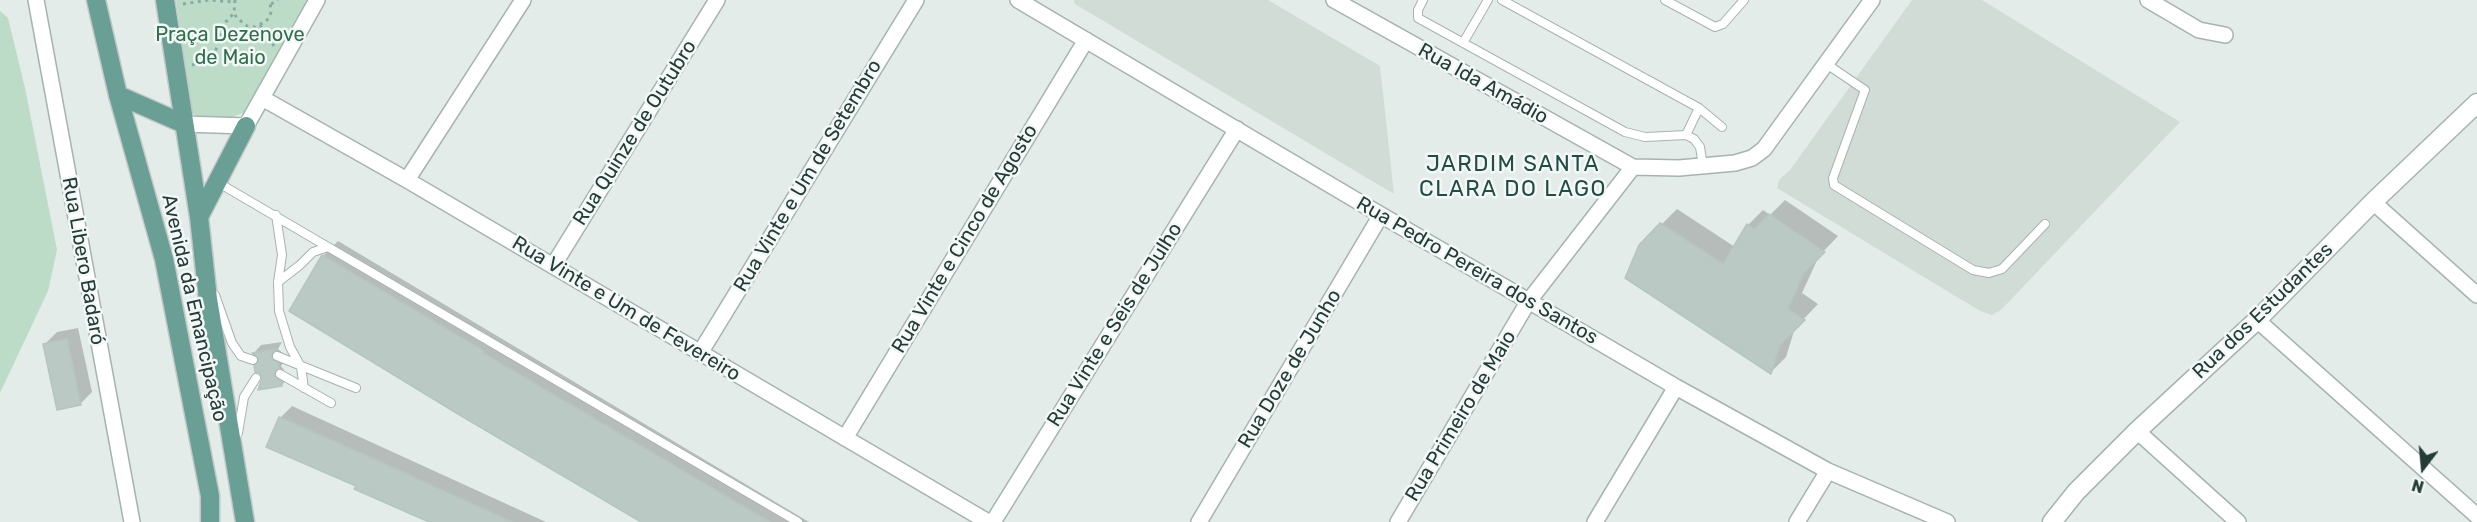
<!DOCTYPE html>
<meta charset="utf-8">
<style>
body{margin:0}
#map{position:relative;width:2477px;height:522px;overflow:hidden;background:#e3ece8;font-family:Rubik,sans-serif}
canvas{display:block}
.north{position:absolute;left:2393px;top:438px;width:60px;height:60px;-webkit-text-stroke:4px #f3f8f6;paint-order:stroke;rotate:196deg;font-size:16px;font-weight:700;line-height:24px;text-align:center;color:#233c37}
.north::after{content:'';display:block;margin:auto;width:21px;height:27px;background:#233c37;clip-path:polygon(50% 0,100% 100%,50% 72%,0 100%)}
</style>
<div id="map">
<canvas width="2477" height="522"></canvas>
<div class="north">N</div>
</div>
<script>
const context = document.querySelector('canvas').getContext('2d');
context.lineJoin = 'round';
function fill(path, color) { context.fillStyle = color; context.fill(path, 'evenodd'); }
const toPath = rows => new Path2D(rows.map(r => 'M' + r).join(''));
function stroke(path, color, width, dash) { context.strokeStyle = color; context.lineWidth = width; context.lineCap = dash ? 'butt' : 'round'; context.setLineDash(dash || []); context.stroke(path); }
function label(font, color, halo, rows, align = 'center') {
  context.font = font + ' Rubik,sans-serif'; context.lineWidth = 5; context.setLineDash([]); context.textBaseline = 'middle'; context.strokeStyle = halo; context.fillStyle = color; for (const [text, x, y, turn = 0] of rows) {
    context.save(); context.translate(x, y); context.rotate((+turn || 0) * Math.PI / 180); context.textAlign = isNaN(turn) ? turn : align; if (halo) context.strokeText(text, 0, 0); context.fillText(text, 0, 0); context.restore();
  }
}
const built = toPath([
 [1074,0,1268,0,1380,66,1394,194,1075,4],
 [1912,0,1982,0,2180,122,2001,310,1992,315,1980,311,1777,188,1779,180,1790,170]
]);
const green = toPath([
 [176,0,311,0,245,112,223,121,199,117,192,113],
 [0,11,8,18,25,88,57,250,48,291,0,393]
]);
const shadow = toPath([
 [1785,200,1838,236,1819,256,1802,293,1818,304,1795,328,1786,357,1771,372,1640,246,1677,209,1735,247,1748,225,1763,210,1770,215],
 [338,241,809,522,644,522,323,256],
 [78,328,92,392,80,404,45,344,57,332],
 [282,342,278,349,285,355,286,359,281,366,289,377,282,385,264,378,261,359,254,353,261,345],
 [292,406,546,522,434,522,268,446,280,418]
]);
const building = toPath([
 [1769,214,1825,252,1804,273,1788,309,1805,320,1780,345,1771,374,1625,278,1639,245,1660,223,1723,264,1747,224,1754,229,1769,214],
 [322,255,484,351,483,353,770,522,641,522,458,414,289,311,322,255],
 [67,339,81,405,57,410,43,344,67,339],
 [276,349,271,357,278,363,279,368,274,375,282,382,282,386,258,390,262,378,260,373,255,372,254,366,259,359,252,353,276,349],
 [279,417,361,453,512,522,429,522,354,489,356,486,266,447,279,417]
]);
const path = toPath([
 [235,0,234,13,237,18,247,26,254,27,265,22,269,18,271,12,270,0],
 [183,4,209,0,234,2],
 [271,4,278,0],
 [260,25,274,46],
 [192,65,213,58,225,23,234,13]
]);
const service = toPath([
 [1423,0,1418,10,1418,18,1625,132,1645,137,1686,135,1694,139,1700,147,1703,166],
 [1502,0,1699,108,1722,127],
 [1665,0,1715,27,1723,24,1744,0],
 [1463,43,1488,0],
 [1825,63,1865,90,1833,178,1834,185,1973,270,1989,273,2002,269,2045,224],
 [1686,135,1699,108],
 [217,182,798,522],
 [276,215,282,255,278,282,279,311,290,347,301,367,304,388],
 [278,282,300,265,313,252,328,247],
 [215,295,232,343,241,356,253,360],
 [277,356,356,388],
 [280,374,331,403],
 [238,433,244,397,256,378]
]);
const minor = toPath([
 [36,0,132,522],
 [1018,0,1381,215,1676,387,1828,471,1947,522],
 [1334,0,1633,167,1679,168,1735,163,1752,158,1764,149,1872,0],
 [2148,0,2199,30,2225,35],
 [262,98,407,180,988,522],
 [184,124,246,126,317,0],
 [407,180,523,0],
 [2373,202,2477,295],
 [553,266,717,0],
 [2257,320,2477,516],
 [700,353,916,0],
 [2137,431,2238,522],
 [845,438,1086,40],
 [993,522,1237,129],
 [1199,522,1381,215],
 [1398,522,1528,302,1633,167],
 [1595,522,1676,387],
 [1797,522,1828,471]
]);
const tertiary = toPath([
 [2052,522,2076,492,2137,431,2257,320,2373,202,2477,103]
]);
const primary = toPath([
 [96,0,118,95,164,259,210,496,210,522],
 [165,0,199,217,208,299,245,522],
 [118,95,184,124],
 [199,217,246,126]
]);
const parkNames = [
 ["Praça Dezenove",230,35],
 ["de Maio",230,58]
];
const streetNames = [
 ["Rua Ida Amádio",1483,84,29],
 ["Rua Quinze de Outubro",635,133,-58],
 ["Rua Vinte e Um de Setembro",808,176,-59],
 ["Rua Vinte e Cinco de Agosto",965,239,-59],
 ["Rua Libero Badaró",83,261,80],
 ["Rua Pedro Pereira dos Santos",1477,271,30],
 ["Avenida da Emancipação",194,308,77],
 ["Rua Vinte e Um de Fevereiro",626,309,31],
 ["Rua dos Estudantes",2263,311,-44],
 ["Rua Vinte e Seis de Julho",1115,325,-58],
 ["Rua Doze de Junho",1290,369,-59],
 ["Rua Primeiro de Maio",1461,416,-59]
];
const quarterNames = [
 ["JARDIM SANTA",1513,165],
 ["CLARA DO LAGO",1513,190]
];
fill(built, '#d1dcd7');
fill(green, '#bddcc7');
fill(shadow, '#0003');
fill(building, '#bbc9c5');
stroke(building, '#b5c5c0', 1.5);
stroke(service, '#a6b4af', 10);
stroke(minor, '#a6b4af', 18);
stroke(tertiary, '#a6b4af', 21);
stroke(primary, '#c1c8c7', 21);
stroke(path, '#85ada4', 3, [3, 4.5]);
stroke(service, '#fff', 8);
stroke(minor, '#fff', 15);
stroke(tertiary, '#fff', 18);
stroke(primary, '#6a9f95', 18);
label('20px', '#30704e', '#f3f8f6', parkNames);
label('20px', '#233c37', '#f3f8f6', streetNames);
context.letterSpacing = '1.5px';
label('22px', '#214d45', '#f3f8f6', quarterNames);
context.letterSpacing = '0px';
</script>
